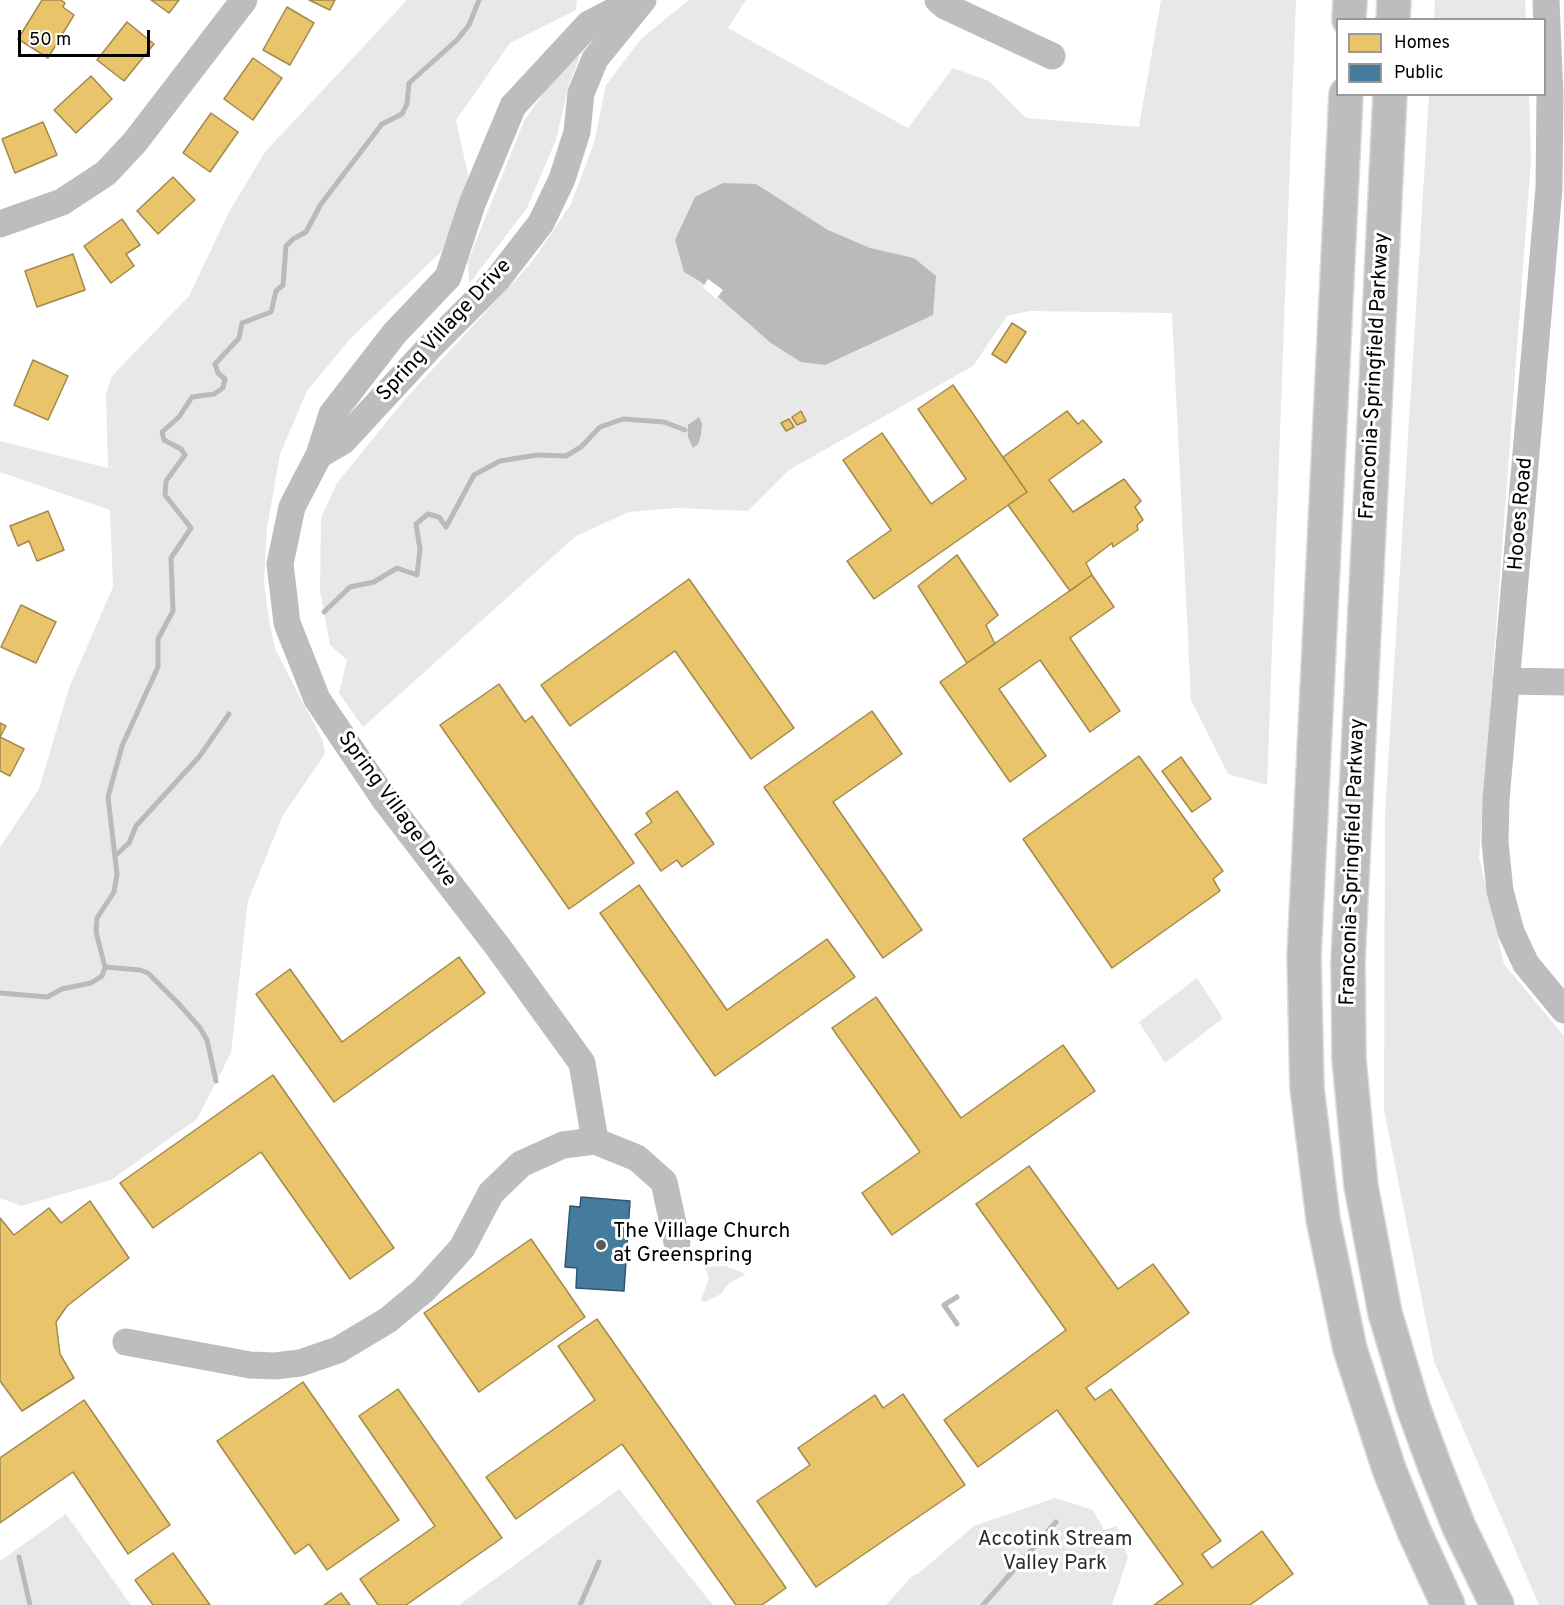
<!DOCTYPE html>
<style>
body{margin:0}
#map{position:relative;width:1564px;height:1605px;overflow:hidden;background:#fff;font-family:Overpass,sans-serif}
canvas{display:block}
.legend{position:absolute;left:1336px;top:18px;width:210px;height:78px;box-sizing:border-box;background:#fff;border:2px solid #999;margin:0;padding:8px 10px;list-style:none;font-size:18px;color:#000}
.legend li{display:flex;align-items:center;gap:12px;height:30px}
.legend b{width:30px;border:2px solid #999}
.scale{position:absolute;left:18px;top:30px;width:132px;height:27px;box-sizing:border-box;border:3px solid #000;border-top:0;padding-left:8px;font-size:18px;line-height:21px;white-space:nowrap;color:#000;-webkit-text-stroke:4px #fff;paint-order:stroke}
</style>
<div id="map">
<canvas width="1564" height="1605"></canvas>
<ul class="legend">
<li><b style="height:16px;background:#e9c46a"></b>Homes</li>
<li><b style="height:16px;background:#457b9d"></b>Public</li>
</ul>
<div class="scale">50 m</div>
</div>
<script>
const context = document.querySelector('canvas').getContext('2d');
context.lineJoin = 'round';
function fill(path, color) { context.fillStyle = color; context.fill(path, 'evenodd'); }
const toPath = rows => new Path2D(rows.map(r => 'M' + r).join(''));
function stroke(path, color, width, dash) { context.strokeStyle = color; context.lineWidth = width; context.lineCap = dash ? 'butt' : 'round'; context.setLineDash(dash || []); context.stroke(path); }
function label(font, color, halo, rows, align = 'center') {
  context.font = font + ' Overpass,sans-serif'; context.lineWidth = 6; context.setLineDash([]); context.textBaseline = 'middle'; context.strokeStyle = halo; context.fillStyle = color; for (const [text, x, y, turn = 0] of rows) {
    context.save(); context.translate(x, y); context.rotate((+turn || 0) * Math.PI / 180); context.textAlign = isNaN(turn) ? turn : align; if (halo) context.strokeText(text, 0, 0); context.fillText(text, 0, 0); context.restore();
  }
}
const green = toPath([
 [407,0,577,0,576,10,510,43,456,120,469,179,442,251,350,339,307,391,280,454,267,528,264,582,269,619,275,649,323,741,325,754,283,815,248,901,231,1053,197,1119,111,1180,21,1206,0,1198,0,847,39,789,69,688,113,587,110,510,0,472,0,441,108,468,106,394,112,376,189,296,229,212,265,152],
 [689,0,746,0,728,28,908,128,953,68,989,81,1026,118,1139,127,1161,0,1296,0,1267,785,1228,774,1191,700,1172,313,1029,311,1007,316,973,366,789,470,748,511,677,508,629,512,576,536,363,727,339,693,347,660,330,645,320,591,321,518,337,483,406,398,531,263,571,204,594,143,606,85,641,39],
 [1435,0,1525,0,1526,19,1434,19],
 [580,56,569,84,556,140,527,208,469,284,468,261,524,121,567,59],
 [1429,95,1529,95,1531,160,1479,857,1504,964,1564,1036,1564,1605,1539,1605,1434,1361,1384,1110,1385,814],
 [1197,978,1223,1018,1165,1063,1139,1022],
 [725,1266,746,1274,728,1284,721,1294,705,1302,701,1300,709,1279,705,1267],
 [619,1489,713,1605,459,1605],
 [1055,1498,1093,1510,1104,1530,1117,1526,1128,1557,1112,1605,886,1605,912,1576,919,1573,974,1526],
 [66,1514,131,1605,0,1605,0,1561]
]);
const water = toPath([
 [723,183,756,184,828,230,870,248,914,258,936,276,933,315,825,365,801,362,771,343,701,282,684,272,675,240,695,197],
 [699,417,702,424,701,435,698,444,693,448,688,437,688,425]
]);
const pier = toPath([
 [708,279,723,290,716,299,703,287]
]);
const homes = toPath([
 [42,0,61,0,65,3,63,7,74,15,48,58,18,39,42,0],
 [151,0,179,0,169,13,151,0],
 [309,0,335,0,330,10,309,0],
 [287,7,314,23,290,65,263,50,287,7],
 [127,22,154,44,124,81,97,60,127,22],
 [253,58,282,78,253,120,224,99,253,58],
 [91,76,112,99,76,133,54,110,91,76],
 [211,113,238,132,210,172,183,153,211,113],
 [43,122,57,155,15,173,2,139,43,122],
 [173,177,195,200,158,234,137,211,173,177],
 [122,219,140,245,126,254,134,266,111,283,84,246,122,219],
 [73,254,85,290,37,307,25,271,73,254],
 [1012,323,1026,332,1006,363,992,354,1012,323],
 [33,360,68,376,48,420,14,405,33,360],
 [953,385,1027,492,874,599,847,561,891,530,843,460,882,433,931,504,966,479,918,409,953,385],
 [801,411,806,421,797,425,792,417,801,411],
 [1067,411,1078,424,1083,420,1102,442,1049,480,1073,512,1124,479,1141,501,1135,507,1143,520,1137,525,1138,530,1113,547,1112,543,1086,563,1092,575,1070,591,1008,505,1027,492,1003,457,1067,411],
 [789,419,794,427,786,431,781,423,789,419],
 [48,511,64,550,37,561,29,541,18,546,10,526,48,511],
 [957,555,998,615,986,625,995,644,967,663,918,586,957,555],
 [1092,575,1114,607,1070,638,1120,711,1090,732,1040,660,999,689,1046,756,1010,782,940,682,1092,575],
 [689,579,794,728,751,759,675,651,570,726,541,685,689,579],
 [21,605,56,622,36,663,1,647,21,605],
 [499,684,525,722,532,716,634,863,569,909,440,725,499,684],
 [872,711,902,754,833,802,922,930,883,958,764,787,872,711],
 [0,723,6,726,0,737,24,749,10,776,0,771,0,723],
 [1139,756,1223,871,1213,879,1220,891,1112,968,1023,839,1139,756],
 [1181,757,1211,799,1192,812,1162,771,1181,757],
 [677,791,714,844,682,867,677,860,661,871,635,834,652,822,646,813,677,791],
 [639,885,727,1010,827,939,855,977,715,1076,600,913,639,885],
 [459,957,485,993,334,1102,256,994,290,969,342,1042,459,957],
 [876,997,961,1118,1063,1045,1095,1091,892,1235,862,1193,920,1152,832,1028,876,997],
 [273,1075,394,1248,350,1279,261,1152,153,1228,120,1183,273,1075],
 [1029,1166,1118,1289,1153,1264,1189,1313,1086,1388,1095,1400,1111,1389,1221,1541,1202,1554,1212,1568,1262,1531,1293,1574,1250,1605,1154,1605,1183,1584,1057,1410,978,1467,944,1420,1066,1330,976,1204,1029,1166],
 [90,1201,129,1258,67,1306,56,1322,60,1354,74,1378,22,1411,0,1381,0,1218,14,1235,49,1208,61,1223,90,1201],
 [531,1239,585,1317,479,1392,424,1313,531,1239],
 [597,1319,786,1588,762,1605,736,1605,622,1444,516,1519,486,1477,595,1400,558,1346,597,1319],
 [303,1382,399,1520,327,1570,309,1544,295,1554,217,1441,303,1382],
 [398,1389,502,1538,406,1605,378,1605,360,1579,435,1526,359,1416,398,1389],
 [903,1394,965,1485,816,1587,757,1501,810,1465,798,1448,875,1395,883,1408,903,1394],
 [84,1400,170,1525,128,1554,73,1472,0,1523,0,1458,84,1400],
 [173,1553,210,1605,153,1605,135,1580,173,1553],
 [341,1593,350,1605,324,1605,341,1593]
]);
const public = toPath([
 [581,1197,630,1201,624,1291,576,1288,577,1268,565,1267,570,1206,580,1207,581,1197]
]);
const stream = toPath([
 [324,612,350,587,374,582,397,568,417,575,420,549,416,524,428,514,439,517,446,527,474,475,500,461,537,455,566,456,581,447,600,427,623,419,664,422,685,430],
 [116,855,129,843,136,826,199,757,229,714],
 [105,967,140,970,148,973,178,1003,200,1028,207,1040,216,1081],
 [0,993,47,997,62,989,91,983,102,976,105,967,96,932,97,918,114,892,117,874,108,797,122,746,158,667,158,639,173,611,171,558,191,528,165,495,166,481,185,455,181,449,164,440,162,432,179,417,192,397,214,394,223,388,225,379,218,373,215,364,239,338,242,323,271,312,276,291,283,285,286,246,293,239,306,232,321,204,382,124,402,114,407,104,409,83,457,40,469,25,479,0],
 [957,1297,944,1305,957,1324],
 [19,1557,30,1605],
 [580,1605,599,1562],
 [983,1605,1056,1522]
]);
const minor = toPath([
 [938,0,945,6,1052,56],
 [1546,0,1550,96,1549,188,1496,800,1495,842,1500,891,1511,932,1526,964,1564,1010],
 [0,224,62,202,106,173,135,142,244,0],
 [319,455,343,441,429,348,496,281,541,223,562,179,577,132,581,93,595,59,643,0],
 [1506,681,1564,682],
 [595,1141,582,1063,498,947,385,800,317,699,287,623,280,564,292,507,319,455,332,414,394,334,448,277,472,204,513,106,589,24,635,0],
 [126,1342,250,1365,275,1366,300,1363,338,1350,388,1320,424,1290,462,1248,491,1193,521,1164,563,1145,595,1141,637,1158,664,1182,677,1242]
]);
const major = toPath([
 [1349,20,1350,0],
 [1393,20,1394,0],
 [1346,94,1304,957,1307,1088,1323,1219,1350,1349,1389,1469,1414,1531,1448,1605],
 [1390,94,1348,961,1349,1059,1361,1186,1385,1313,1413,1407,1435,1467,1459,1527,1497,1605]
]);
const markers = [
 [601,1245,6,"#595959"]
];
const streetNames = [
 ["Spring Village Drive",445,331,-47],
 ["Franconia-Springfield Parkway",1376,376,-87],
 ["Hooes Road",1522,514,-85],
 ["Spring Village Drive",396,810,54],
 ["Franconia-Springfield Parkway",1354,862,-88]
];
const poiNames = [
 ["The Village Church",613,1233],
 ["at Greenspring",613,1257]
];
const parkNames = [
 ["Accotink Stream",1055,1541],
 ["Valley Park",1055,1565]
];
fill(green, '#e8e8e8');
fill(water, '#bababa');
fill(pier, '#fff');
fill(homes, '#e9c46a');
stroke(homes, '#a3894a', 1.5);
fill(public, '#457b9d');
stroke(public, '#30566e', 1.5);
stroke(stream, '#bababa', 5);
stroke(major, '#dbdbdb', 36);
stroke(minor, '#bdbdbd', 27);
stroke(major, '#bdbdbd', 33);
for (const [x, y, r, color] of markers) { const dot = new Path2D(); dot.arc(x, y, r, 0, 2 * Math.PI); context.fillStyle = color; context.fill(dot); stroke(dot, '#fff', 2); }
label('21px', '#000', '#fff', streetNames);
label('21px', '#000', '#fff', poiNames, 'left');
label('21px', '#2d2d2d', '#fff', parkNames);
</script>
